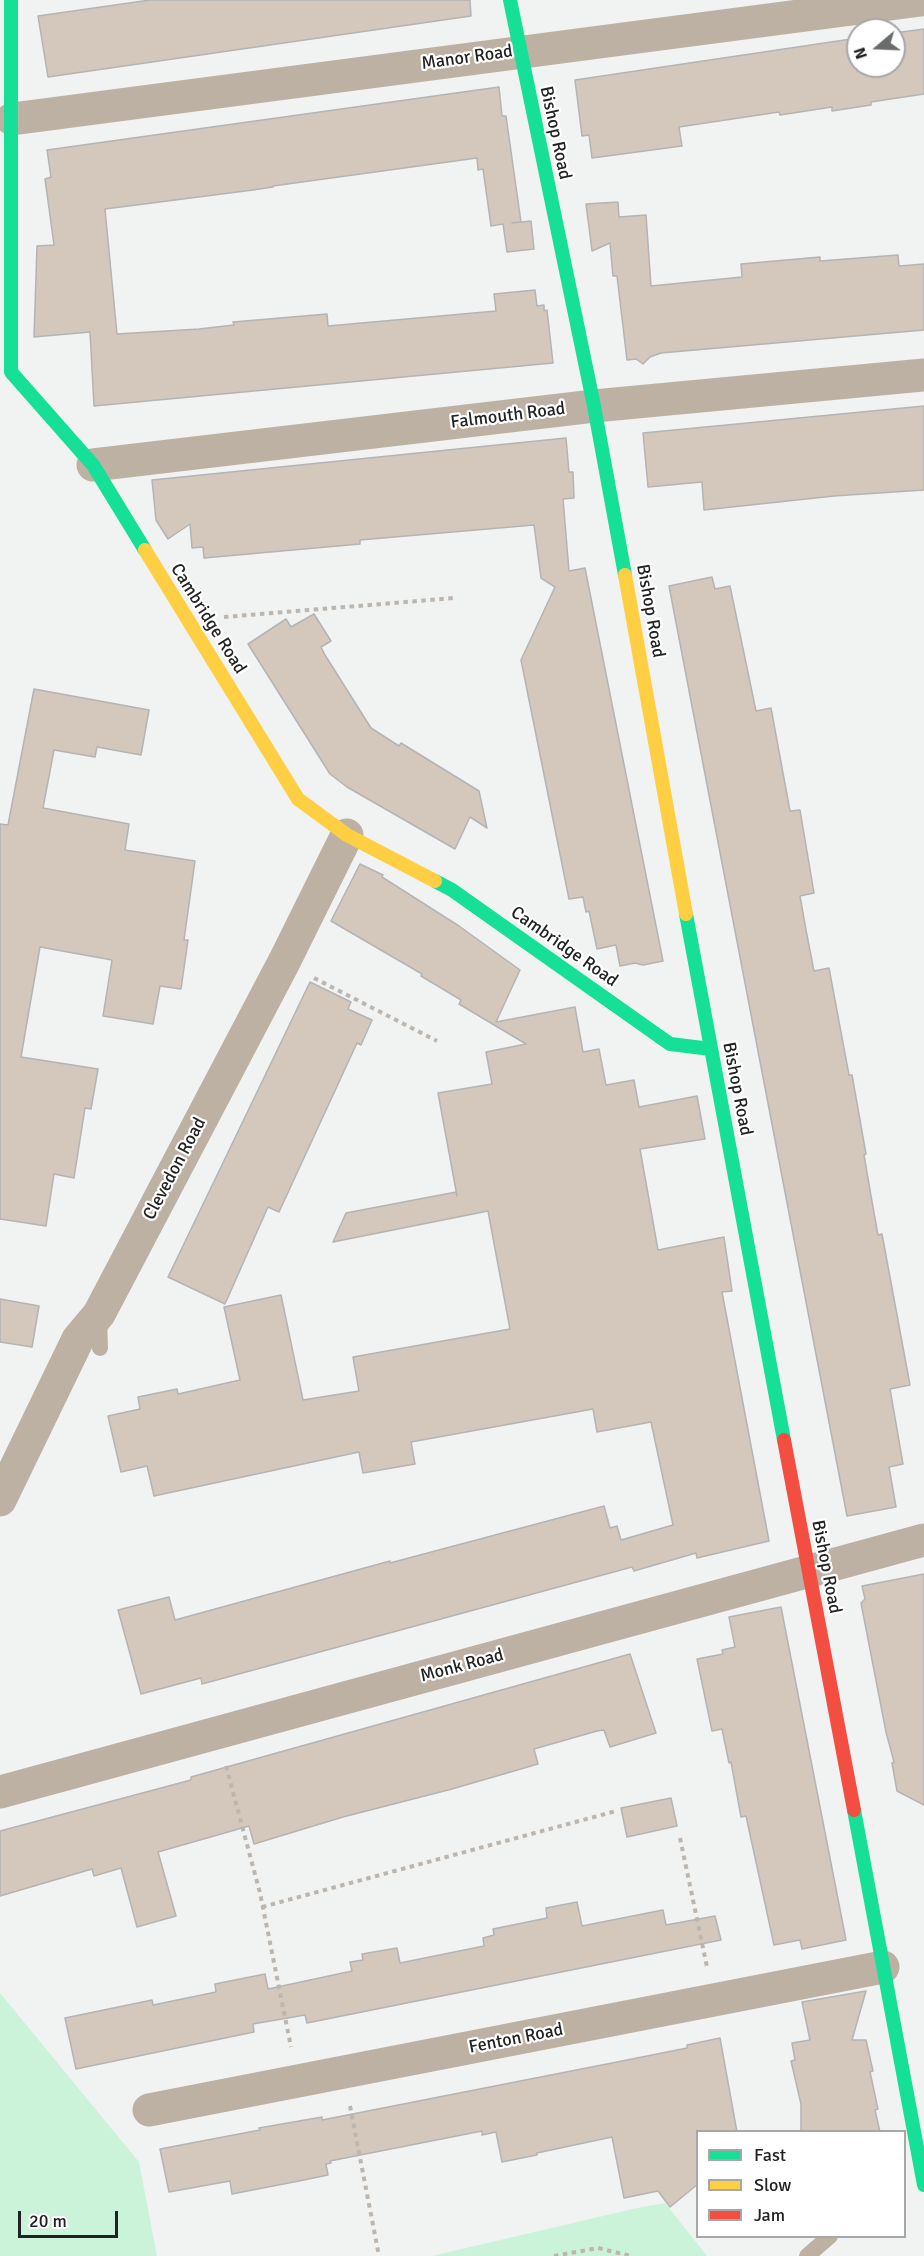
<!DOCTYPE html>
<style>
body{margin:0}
#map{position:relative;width:924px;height:2256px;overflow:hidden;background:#f1f2f2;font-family:Signika,sans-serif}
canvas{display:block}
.legend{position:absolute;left:696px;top:2130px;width:210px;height:108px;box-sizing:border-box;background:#fff;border:2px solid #a7a7a7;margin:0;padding:8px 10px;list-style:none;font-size:18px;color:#222}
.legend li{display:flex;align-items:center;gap:12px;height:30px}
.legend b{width:30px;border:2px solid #a7a7a7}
.north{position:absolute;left:846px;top:18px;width:60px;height:60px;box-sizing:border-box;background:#fff;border:2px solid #a7a7a7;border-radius:50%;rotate:251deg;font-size:16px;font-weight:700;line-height:24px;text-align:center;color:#222}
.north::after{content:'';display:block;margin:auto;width:21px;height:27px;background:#6a6b6b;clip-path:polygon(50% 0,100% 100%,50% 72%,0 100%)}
.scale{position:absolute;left:18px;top:2211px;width:100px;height:27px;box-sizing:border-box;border:3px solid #222;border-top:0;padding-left:8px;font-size:18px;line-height:21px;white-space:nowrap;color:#222;-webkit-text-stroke:4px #fff;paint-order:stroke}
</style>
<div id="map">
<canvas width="924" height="2256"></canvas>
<ul class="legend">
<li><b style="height:8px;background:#16e098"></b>Fast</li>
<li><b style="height:8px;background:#ffcf43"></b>Slow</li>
<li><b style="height:8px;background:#f24e42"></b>Jam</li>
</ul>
<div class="north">N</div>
<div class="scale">20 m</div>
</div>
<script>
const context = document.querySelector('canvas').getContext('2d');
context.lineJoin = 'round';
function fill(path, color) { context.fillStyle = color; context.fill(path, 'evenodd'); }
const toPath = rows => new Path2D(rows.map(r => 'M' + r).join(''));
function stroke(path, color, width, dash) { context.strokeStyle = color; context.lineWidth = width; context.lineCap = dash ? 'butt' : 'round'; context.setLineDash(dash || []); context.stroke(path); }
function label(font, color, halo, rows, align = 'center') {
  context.font = font + ' Signika,sans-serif'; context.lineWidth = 4.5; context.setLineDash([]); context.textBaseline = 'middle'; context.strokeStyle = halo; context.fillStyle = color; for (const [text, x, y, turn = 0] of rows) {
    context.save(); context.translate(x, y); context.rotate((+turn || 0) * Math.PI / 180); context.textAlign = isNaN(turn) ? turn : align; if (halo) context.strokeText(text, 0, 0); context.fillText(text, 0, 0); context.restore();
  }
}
const green = toPath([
 [0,1993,139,2162,157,2256,0,2256],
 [665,2203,707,2256,432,2256,637,2208]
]);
const building = toPath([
 [150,0,470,0,471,16,48,77,38,16,150,0],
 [924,29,924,94,871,102,871,105,832,111,832,107,780,115,779,112,679,127,682,146,592,158,589,135,582,136,575,80,858,38,858,66,894,66,894,33,924,29],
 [499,87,502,116,506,116,521,222,512,223,531,221,534,249,507,252,503,224,491,226,483,169,478,170,477,158,273,186,273,187,253,190,105,209,117,334,199,329,234,325,233,322,327,314,328,326,496,311,494,294,535,290,537,306,544,305,544,311,547,310,553,363,94,406,90,332,34,337,37,246,54,245,45,179,51,177,47,150,499,87],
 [618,202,619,217,646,215,651,286,742,277,741,264,820,257,820,261,898,255,899,266,924,264,924,330,661,353,650,357,643,364,636,359,627,360,617,276,613,276,610,243,592,251,586,204,618,202],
 [924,406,924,490,834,496,704,510,702,482,648,487,643,433,924,406],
 [566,438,569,472,573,472,574,498,563,499,569,571,585,568,663,961,643,965,635,963,620,966,616,945,597,949,589,911,586,912,583,897,569,899,521,660,555,587,541,578,534,525,360,540,360,544,204,558,203,547,192,548,190,524,168,539,156,520,152,480,566,438],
 [712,577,715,589,730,586,756,711,771,708,790,811,800,810,814,893,800,896,806,930,814,971,829,968,849,1075,852,1075,866,1154,864,1155,871,1196,878,1235,882,1234,910,1385,890,1389,903,1464,889,1467,896,1507,847,1516,669,586,712,577],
 [314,614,331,641,321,647,325,655,371,728,399,746,401,743,479,791,487,828,470,817,455,849,347,787,330,774,248,644,286,619,291,627,314,614],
 [34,689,149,710,141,755,97,747,95,757,54,750,43,808,129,824,125,850,195,861,184,940,188,940,181,989,160,986,153,1024,103,1016,112,960,40,947,21,1057,98,1069,91,1109,85,1108,74,1178,54,1174,46,1226,0,1219,0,824,8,825,34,689],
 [360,864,383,875,382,877,459,926,520,970,496,1022,575,1007,583,1052,599,1049,606,1085,634,1080,639,1107,697,1096,705,1139,640,1149,658,1250,724,1237,732,1291,722,1292,769,1541,697,1558,696,1553,634,1571,632,1567,202,1684,201,1678,141,1694,118,1610,169,1597,175,1620,390,1561,390,1563,604,1506,610,1528,617,1526,621,1540,673,1525,651,1422,597,1432,593,1409,411,1442,415,1464,363,1473,359,1452,154,1496,147,1466,121,1472,108,1416,140,1409,138,1397,177,1389,178,1394,240,1380,224,1307,281,1295,303,1400,359,1391,353,1357,510,1329,488,1211,333,1242,346,1213,456,1192,457,1196,438,1093,492,1084,486,1052,526,1044,459,1004,461,1000,421,976,422,974,331,921,360,864],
 [310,982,351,1002,348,1009,372,1020,361,1045,357,1043,279,1212,268,1207,225,1304,168,1277,310,982],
 [0,1299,39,1306,32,1347,0,1342,0,1299],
 [924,1574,924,1805,897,1791,892,1763,894,1762,886,1732,861,1603,865,1599,862,1586,924,1574],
 [781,1607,846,1940,802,1949,800,1940,774,1945,746,1816,741,1817,731,1762,729,1763,722,1729,712,1731,697,1659,723,1654,722,1650,735,1647,729,1617,781,1607],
 [630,1654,656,1733,610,1747,604,1730,597,1731,534,1749,538,1764,452,1789,343,1817,254,1844,249,1826,158,1852,176,1916,137,1927,121,1868,94,1876,92,1869,0,1896,0,1831,191,1780,191,1777,630,1654],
 [671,1798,677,1826,627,1837,621,1808,671,1798],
 [577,1902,582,1926,663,1910,666,1925,715,1916,721,1940,307,2023,305,2015,253,2024,254,2032,76,2069,65,2018,152,2000,153,2005,216,1992,215,1984,265,1974,268,1989,352,1971,350,1962,363,1960,362,1954,397,1948,400,1963,484,1946,483,1938,494,1935,493,1929,547,1918,546,1908,577,1902],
 [866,1991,852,2040,866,2040,873,2071,870,2072,878,2109,875,2110,880,2132,801,2132,801,2104,791,2061,795,2060,792,2043,810,2040,802,2002,866,1991],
 [720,2038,737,2132,698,2132,698,2184,670,2207,658,2191,624,2198,612,2137,537,2153,537,2155,502,2162,496,2132,482,2135,482,2131,330,2161,331,2163,326,2164,328,2175,299,2181,232,2194,230,2181,169,2192,160,2149,260,2130,259,2128,322,2117,322,2120,617,2062,687,2048,687,2045,720,2038]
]);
const path = toPath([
 [224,617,454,598],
 [314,978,437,1041],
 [226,1766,260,1893,291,2047],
 [680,1838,707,1967],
 [262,1907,616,1811],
 [350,2106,379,2256],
 [554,2256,598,2248,631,2256]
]);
const lane = toPath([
 [99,1318,100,1348],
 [807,2256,830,2236]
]);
const street = toPath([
 [12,119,921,0],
 [93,465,594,406,924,375],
 [0,1500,78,1339,99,1314,284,962,347,835],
 [0,1792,924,1540],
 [149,2110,883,1967]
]);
const fast = toPath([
 [11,0,11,372,93,465,145,550],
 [510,0,594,406,625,575],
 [435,881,452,890,670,1044,711,1049],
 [686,914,784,1440],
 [854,1810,924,2185]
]);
const slow = toPath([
 [145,550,298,799,347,835,435,881],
 [625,575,686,914]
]);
const jam = toPath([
 [784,1440,854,1810]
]);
const streetNames = [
 ["Manor Road",467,58,-8],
 ["Bishop Road",555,133,78],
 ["Falmouth Road",508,416,-7],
 ["Bishop Road",650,611,80],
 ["Cambridge Road",208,619,58],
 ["Cambridge Road",564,947,35],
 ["Bishop Road",737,1089,79],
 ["Clevedon Road",175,1169,-62],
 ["Bishop Road",826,1567,79],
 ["Monk Road",462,1666,-15],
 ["Fenton Road",516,2039,-11]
];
fill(green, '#caf3d9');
fill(building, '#d4c7bb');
stroke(building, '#b4b4b4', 1.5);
stroke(path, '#bcb6af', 4, [4.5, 4.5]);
stroke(lane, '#bcb1a3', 16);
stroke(street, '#bcb1a3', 33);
stroke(fast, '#16e098', 14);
stroke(slow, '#ffcf43', 14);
stroke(jam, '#f24e42', 14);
label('18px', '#222', '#fff', streetNames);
</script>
